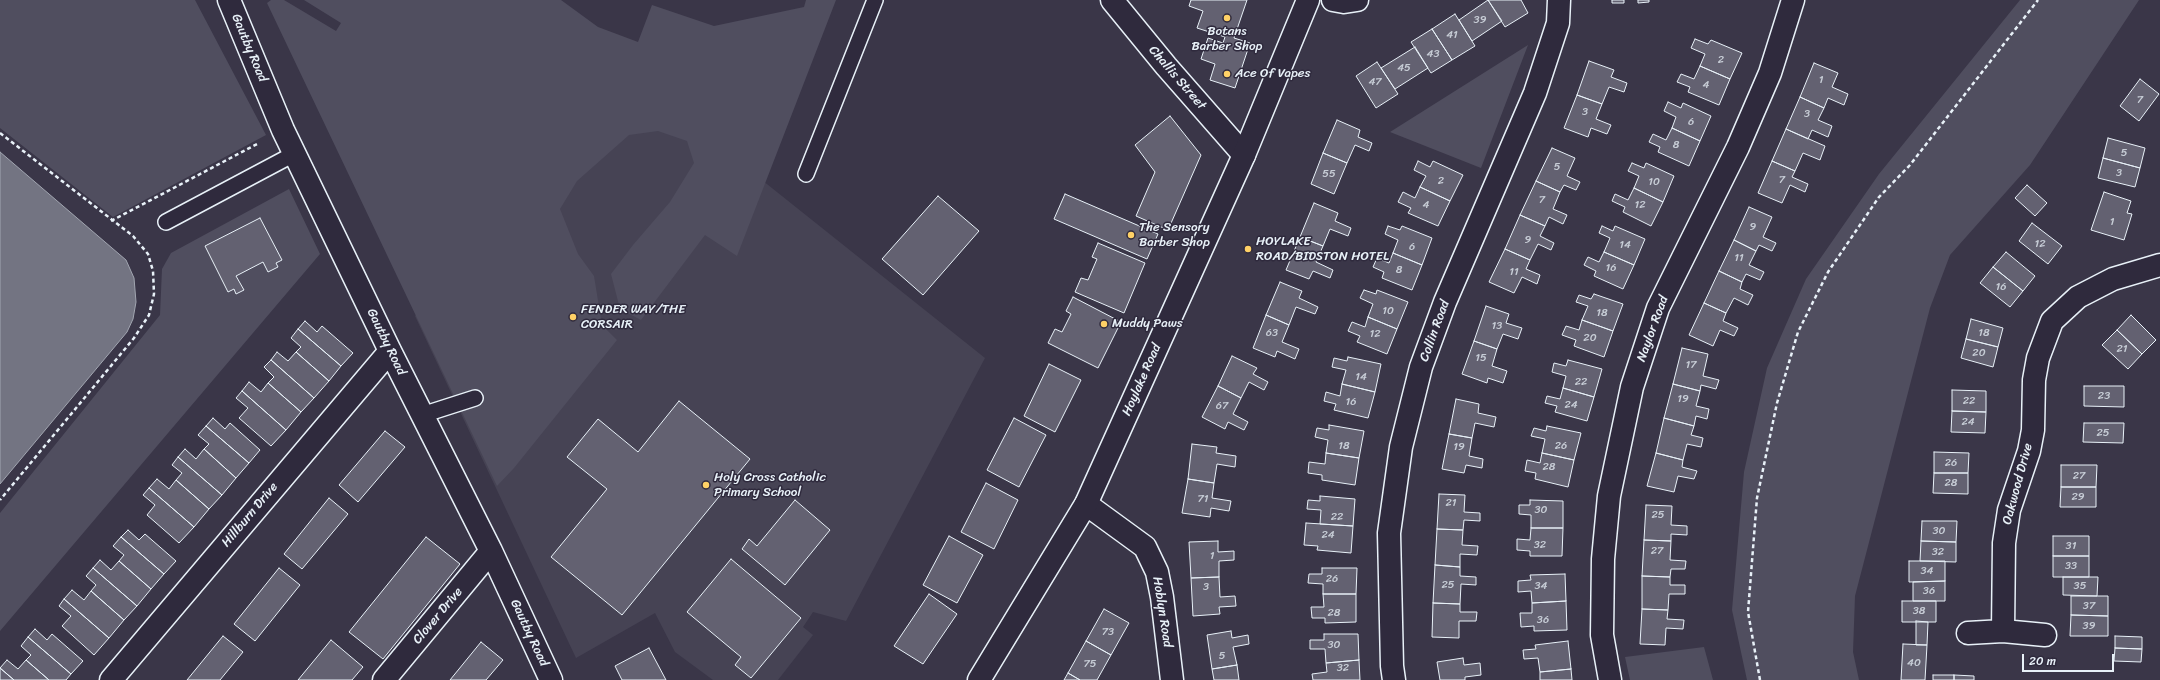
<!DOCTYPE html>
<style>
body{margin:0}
#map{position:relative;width:2160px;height:680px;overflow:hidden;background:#3a3648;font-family:Sriracha,sans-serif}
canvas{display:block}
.scale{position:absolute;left:2022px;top:654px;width:92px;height:18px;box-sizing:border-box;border:2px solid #e8f1f8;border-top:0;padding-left:5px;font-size:12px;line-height:14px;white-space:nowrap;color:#e8f1f8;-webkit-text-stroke:3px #2f2a3d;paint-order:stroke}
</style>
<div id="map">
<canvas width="2160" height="680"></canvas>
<div class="scale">20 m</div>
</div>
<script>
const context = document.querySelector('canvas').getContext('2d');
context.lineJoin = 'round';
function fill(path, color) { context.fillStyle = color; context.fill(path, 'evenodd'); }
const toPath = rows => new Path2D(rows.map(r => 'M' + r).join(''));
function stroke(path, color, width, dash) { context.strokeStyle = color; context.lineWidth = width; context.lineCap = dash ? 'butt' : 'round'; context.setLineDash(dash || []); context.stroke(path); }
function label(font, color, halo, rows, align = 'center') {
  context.font = font + ' Sriracha,sans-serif'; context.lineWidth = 3; context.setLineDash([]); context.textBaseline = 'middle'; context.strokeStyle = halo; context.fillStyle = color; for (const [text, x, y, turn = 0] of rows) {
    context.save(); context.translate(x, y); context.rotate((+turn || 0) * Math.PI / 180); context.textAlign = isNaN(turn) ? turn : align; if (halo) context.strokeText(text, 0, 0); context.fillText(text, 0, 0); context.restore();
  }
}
const built = toPath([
 [619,66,985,358,846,621,813,612,803,627,813,635,778,680,713,680,675,652,655,613,576,658,415,316]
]);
const green = toPath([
 [0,0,195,0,266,135,113,217,0,128],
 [271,0,284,0,336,31,341,23,304,0,561,0,598,27,638,42,652,5,714,26,804,7,806,0,836,0,737,256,705,235,641,320,620,309,611,274,633,245,670,202,694,163,687,141,658,131,629,135,577,181,560,209,578,254,594,276,602,325,617,340,514,468,497,486,267,3],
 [2020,0,2139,0,2030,165,1950,255,1930,308,1855,596,1853,652,1859,680,1747,680,1732,610,1744,472,1767,368,1806,279,1879,174],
 [1528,45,1481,168,1390,132],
 [289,189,320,254,0,631,0,513,160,315,162,269,171,253],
 [1704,647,1713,680,1630,680,1625,657]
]);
const water = toPath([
 [0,152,126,260,134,278,136,302,133,319,127,332,0,484,0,152]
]);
const building = toPath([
 [1191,0,1247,0,1234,38,1250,43,1235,88,1210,80,1215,64,1201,59,1208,38,1223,43,1225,37,1197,28,1203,11,1189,6,1191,0],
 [1488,0,1521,0,1528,13,1505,27,1488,0],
 [1488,0,1502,21,1472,41,1459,20,1488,0],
 [1612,0,1624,0,1624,3,1612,3,1612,0],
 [1638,0,1649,0,1649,2,1638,3,1638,0],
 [1455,14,1475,46,1452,60,1432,29,1455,14],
 [1432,29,1452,60,1431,73,1411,42,1432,29],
 [1695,39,1708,44,1711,40,1742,53,1730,79,1700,66,1705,54,1691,48,1695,39],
 [1415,47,1428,68,1395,89,1381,68,1415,47],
 [1589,61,1614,70,1611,77,1627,83,1624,92,1609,87,1602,104,1577,95,1589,61],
 [1377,62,1398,94,1376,108,1356,76,1377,62],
 [1814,63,1838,73,1832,87,1848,94,1844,105,1828,98,1824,108,1800,97,1814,63],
 [1700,66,1730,79,1719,105,1688,92,1690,87,1677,82,1681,74,1694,79,1700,66],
 [2140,79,2159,94,2139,121,2120,106,2140,79],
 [1577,95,1602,104,1596,119,1611,125,1607,134,1591,128,1588,137,1564,128,1577,95],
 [1800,97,1824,108,1818,120,1832,126,1828,137,1812,130,1808,139,1786,129,1800,97],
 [1668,102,1681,108,1683,103,1711,116,1700,141,1672,128,1676,117,1664,111,1668,102],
 [1170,116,1201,155,1168,230,1136,216,1155,172,1135,145,1170,116],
 [1337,120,1360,130,1358,137,1372,143,1369,151,1355,145,1347,163,1323,153,1337,120],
 [1672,128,1700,141,1689,166,1658,152,1660,147,1649,142,1653,134,1666,140,1672,128],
 [1786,129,1825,146,1820,160,1803,153,1795,171,1772,161,1786,129],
 [2108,138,2145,148,2140,168,2103,158,2108,138],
 [1552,148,1575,158,1567,176,1580,182,1576,190,1564,185,1560,192,1536,181,1552,148],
 [1323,153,1347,163,1334,194,1311,184,1323,153],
 [2103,158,2140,168,2135,187,2098,178,2103,158],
 [1418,161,1430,167,1433,161,1463,175,1450,201,1420,187,1426,176,1414,170,1418,161],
 [1772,161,1795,171,1792,177,1808,184,1805,192,1790,185,1782,203,1758,193,1772,161],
 [1632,163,1644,168,1646,163,1674,176,1663,202,1634,188,1639,176,1628,171,1632,163],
 [1536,181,1560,192,1553,209,1567,215,1563,224,1549,217,1545,226,1520,215,1536,181],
 [2027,185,2047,203,2035,216,2015,198,2027,185],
 [1420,187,1450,201,1438,226,1408,213,1411,208,1398,202,1403,192,1415,198,1420,187],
 [1634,188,1663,202,1651,226,1623,212,1625,207,1612,201,1615,194,1628,200,1634,188],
 [2104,192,2131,201,2127,213,2132,214,2124,240,2091,230,2104,192],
 [1065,194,1158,234,1147,259,1054,219,1065,194],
 [938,196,979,231,923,295,882,259,938,196],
 [1314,203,1338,213,1335,221,1351,228,1348,236,1330,229,1323,246,1300,237,1314,203],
 [1749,207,1772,217,1763,237,1776,243,1772,251,1759,245,1756,251,1734,240,1749,207],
 [1520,215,1545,226,1540,236,1554,243,1551,250,1538,244,1530,260,1505,249,1520,215],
 [260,218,282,260,276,263,278,267,268,272,263,262,236,276,244,290,236,294,234,289,228,292,205,246,260,218],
 [2032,223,2062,246,2048,264,2019,241,2032,223],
 [1388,226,1400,230,1402,226,1432,238,1422,265,1393,253,1398,240,1385,234,1388,226],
 [1602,226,1613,231,1615,226,1645,239,1634,265,1604,252,1610,238,1599,233,1602,226],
 [1300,237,1323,246,1316,262,1333,270,1330,278,1313,271,1309,279,1286,270,1300,237],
 [1734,240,1756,251,1749,265,1764,272,1760,280,1746,274,1742,282,1719,271,1734,240],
 [1098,243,1145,263,1124,313,1075,292,1081,278,1088,280,1097,259,1092,257,1098,243],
 [1505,249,1530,260,1526,269,1540,275,1537,284,1522,277,1514,293,1489,282,1505,249],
 [1604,252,1634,265,1623,289,1594,276,1596,271,1584,265,1588,257,1599,262,1604,252],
 [2006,252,2035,276,2023,291,1993,267,2006,252],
 [1393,253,1422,265,1412,290,1382,278,1384,272,1373,267,1377,258,1389,263,1393,253],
 [1993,267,2023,291,2010,307,1980,283,1993,267],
 [1719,271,1742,282,1740,289,1753,295,1748,305,1734,298,1726,313,1704,303,1719,271],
 [1280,282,1302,291,1299,298,1318,307,1315,314,1296,307,1289,325,1266,315,1280,282],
 [1364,290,1376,294,1377,290,1408,302,1397,329,1368,317,1373,304,1360,298,1364,290],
 [1594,294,1623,304,1613,331,1582,320,1588,306,1576,302,1579,295,1591,299,1594,294],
 [1073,297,1121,322,1098,368,1048,343,1055,329,1062,332,1071,314,1066,311,1073,297],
 [1704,303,1726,313,1723,321,1738,328,1734,336,1720,330,1713,346,1689,335,1704,303],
 [1486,306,1509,314,1506,323,1522,328,1518,339,1503,334,1497,349,1474,341,1486,306],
 [1266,315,1289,325,1282,342,1299,349,1295,359,1277,351,1275,357,1253,348,1266,315],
 [2131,315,2156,340,2142,354,2117,330,2131,315],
 [1368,317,1397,329,1387,354,1357,342,1360,336,1348,331,1352,322,1365,327,1368,317],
 [1971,319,2003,328,1998,347,1966,339,1971,319],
 [1582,320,1613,331,1604,357,1574,346,1576,340,1562,335,1566,326,1579,330,1582,320],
 [305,321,317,332,322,326,353,353,341,366,298,329,305,321],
 [298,329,341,366,329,381,296,352,301,347,291,338,298,329],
 [2117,330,2142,354,2128,369,2102,345,2117,330],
 [1966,339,1998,347,1993,367,1961,358,1966,339],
 [1474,341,1497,349,1492,366,1507,371,1503,383,1488,378,1487,383,1462,374,1474,341],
 [1682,348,1708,354,1703,376,1719,380,1716,389,1701,385,1700,391,1673,384,1682,348],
 [277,352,288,361,296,352,329,381,314,398,271,360,277,352],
 [1232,356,1257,368,1253,374,1268,382,1264,390,1249,382,1241,398,1218,386,1232,356],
 [1348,357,1381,364,1375,392,1342,384,1346,370,1332,367,1334,358,1347,361,1348,357],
 [271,360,314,398,301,412,268,383,274,377,264,367,271,360],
 [1568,360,1602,369,1594,397,1563,388,1566,376,1552,372,1554,363,1566,366,1568,360],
 [1049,364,1081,380,1055,432,1024,416,1049,364],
 [249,382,261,392,268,383,301,412,286,430,242,391,249,382],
 [1342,384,1375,392,1368,418,1334,410,1336,404,1324,401,1326,392,1340,396,1342,384],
 [1673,384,1700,391,1696,406,1709,409,1707,419,1696,416,1694,426,1664,418,1673,384],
 [1218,386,1241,398,1233,414,1248,422,1244,430,1228,422,1225,429,1202,417,1218,386],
 [2084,386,2124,386,2124,407,2084,406,2084,386],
 [1563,388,1594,397,1587,421,1555,412,1557,406,1545,403,1547,396,1560,399,1563,388],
 [1952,390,1986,391,1986,412,1952,411,1952,390],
 [242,391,286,430,271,446,239,418,248,408,236,398,242,391],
 [1456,399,1479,404,1478,413,1496,417,1494,427,1475,423,1472,438,1449,434,1456,399],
 [679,401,750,459,622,615,551,557,607,489,567,457,598,419,638,452,679,401],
 [1952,411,1986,412,1985,433,1951,432,1952,411],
 [213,418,225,429,230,423,260,450,249,463,206,426,213,418],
 [1014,418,1046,435,1019,487,987,470,1014,418],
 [1664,418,1694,426,1691,435,1703,438,1701,447,1687,444,1683,460,1656,453,1664,418],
 [2084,423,2124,423,2123,443,2083,442,2084,423],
 [1329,425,1364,431,1359,458,1326,453,1328,440,1315,437,1317,428,1329,430,1329,425],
 [206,426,249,463,236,478,204,449,209,444,198,435,206,426],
 [1547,426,1581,433,1574,460,1542,453,1545,439,1531,436,1534,428,1546,431,1547,426],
 [385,431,405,447,358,502,339,485,385,431],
 [1449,434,1472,438,1469,456,1483,459,1482,468,1466,465,1464,473,1442,469,1449,434],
 [1192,444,1217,447,1216,453,1236,456,1235,467,1217,464,1214,483,1188,479,1192,444],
 [185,449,196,459,204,449,236,478,222,495,178,457,185,449],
 [1934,452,1969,453,1968,473,1934,473,1934,452],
 [1326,453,1359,458,1355,485,1322,480,1322,475,1308,473,1309,462,1325,464,1326,453],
 [1542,453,1574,460,1568,487,1535,479,1536,473,1525,471,1527,460,1540,463,1542,453],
 [1656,453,1683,460,1682,467,1697,471,1694,479,1678,476,1674,492,1647,486,1656,453],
 [178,457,222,495,209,509,176,480,182,473,172,465,178,457],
 [2061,465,2097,465,2096,487,2061,487,2061,465],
 [1934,473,1968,473,1968,494,1933,493,1934,473],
 [157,479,169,489,176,480,209,509,194,527,149,488,157,479],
 [1188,479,1214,483,1212,498,1231,501,1229,511,1211,508,1210,517,1182,513,1188,479],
 [986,483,1018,500,994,549,961,532,986,483],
 [2061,487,2096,487,2096,507,2060,507,2061,487],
 [149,488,194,527,179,543,147,515,155,505,143,495,149,488],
 [1439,494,1465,495,1464,512,1480,513,1480,521,1464,520,1463,530,1437,529,1439,494],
 [1320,496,1355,499,1353,526,1320,524,1321,510,1307,509,1308,500,1320,501,1320,496],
 [329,498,348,514,302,569,284,554,329,498],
 [795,500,830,530,785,585,742,549,749,539,757,546,795,500],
 [1530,500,1563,501,1563,528,1531,528,1531,515,1519,514,1519,505,1530,505,1530,500],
 [1646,505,1672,506,1671,525,1687,526,1687,535,1671,534,1671,541,1644,540,1646,505],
 [1922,521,1957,521,1956,542,1921,541,1922,521],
 [1306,523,1353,526,1351,553,1317,550,1318,546,1304,545,1306,523],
 [1531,528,1563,528,1562,556,1530,556,1530,551,1517,550,1517,539,1530,540,1531,528],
 [1437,529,1463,530,1462,545,1478,546,1477,555,1460,554,1460,567,1435,565,1437,529],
 [128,530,139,540,145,534,176,561,164,574,121,537,128,530],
 [949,536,983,555,957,603,923,585,949,536],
 [2053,536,2089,536,2089,556,2053,556,2053,536],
 [121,537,164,574,151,589,119,561,124,555,113,546,121,537],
 [426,537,460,564,383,659,349,632,426,537],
 [1644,540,1671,541,1670,560,1686,561,1685,569,1671,569,1670,577,1642,576,1644,540],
 [1218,541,1218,552,1234,551,1234,560,1219,561,1219,577,1191,578,1189,542,1218,541],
 [1921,541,1956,542,1956,562,1920,561,1921,541],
 [2053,556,2089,556,2089,577,2053,577,2053,556],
 [731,559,801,618,751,678,735,665,741,657,687,612,731,559],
 [100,560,111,570,119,561,151,589,137,606,93,568,100,560],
 [1909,561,1945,561,1945,581,1909,582,1909,561],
 [1435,565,1460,567,1460,576,1476,577,1476,585,1461,584,1460,604,1433,603,1435,565],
 [93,568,137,606,124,620,91,591,96,585,86,576,93,568],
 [279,568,300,585,255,641,234,624,279,568],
 [1322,568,1357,568,1356,594,1323,594,1323,584,1308,583,1309,574,1322,574,1322,568],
 [1565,574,1566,601,1532,603,1531,591,1518,592,1518,581,1531,580,1530,575,1565,574],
 [1642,576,1670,577,1670,585,1685,585,1685,594,1669,594,1668,610,1642,609,1642,576],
 [1219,577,1220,597,1235,596,1236,606,1219,607,1220,614,1193,616,1191,578,1219,577],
 [2063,577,2098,577,2097,596,2063,595,2063,577],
 [1945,581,1945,601,1913,601,1913,582,1945,581],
 [72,590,84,600,91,591,124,620,109,638,64,599,72,590],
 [929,594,957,614,923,664,894,646,929,594],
 [1323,594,1356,594,1356,622,1325,623,1325,618,1312,618,1311,607,1324,607,1323,594],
 [2071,596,2108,596,2108,616,2071,615,2071,596],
 [64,599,109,638,94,655,62,626,71,616,59,606,64,599],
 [1566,601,1567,630,1534,631,1534,626,1521,627,1520,613,1532,613,1532,603,1566,601],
 [1902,601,1936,601,1936,622,1902,622,1902,601],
 [1433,603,1460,604,1460,612,1477,612,1476,621,1459,621,1459,638,1432,637,1433,603],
 [1104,609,1129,623,1111,655,1086,641,1104,609],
 [1642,609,1668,610,1667,619,1684,620,1683,629,1666,628,1665,645,1640,644,1642,609],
 [2071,615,2108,616,2108,636,2070,636,2071,615],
 [1916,621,1928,622,1927,645,1916,645,1916,621],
 [35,629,47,640,52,634,83,661,71,674,28,637,35,629],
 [1231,631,1232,638,1248,635,1249,644,1233,647,1237,665,1212,669,1207,635,1231,631],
 [1324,634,1358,634,1359,660,1326,663,1325,649,1310,649,1310,640,1324,640,1324,634],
 [223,636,243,652,220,680,187,680,223,636],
 [2115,636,2142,637,2142,649,2115,648,2115,636],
 [28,637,71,674,66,680,49,680,26,660,31,655,21,646,28,637],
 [331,640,363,667,352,680,298,680,331,640],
 [1086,641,1111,655,1097,680,1080,680,1068,673,1086,641],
 [1568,641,1571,669,1540,672,1538,658,1524,659,1523,650,1536,649,1535,645,1568,641],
 [481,642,503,660,486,680,450,680,481,642],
 [1903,644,1927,645,1925,680,1901,680,1903,644],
 [649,648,666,680,622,680,615,666,649,648],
 [2115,648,2142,649,2141,662,2114,661,2115,648],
 [1463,658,1464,665,1480,663,1481,675,1465,677,1465,680,1440,680,1437,662,1463,658],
 [7,660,18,669,26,660,49,680,14,680,0,668,7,660],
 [1359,660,1360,680,1313,680,1312,674,1327,672,1326,663,1359,660],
 [1237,665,1239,680,1214,680,1212,669,1237,665],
 [0,668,14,680,0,680,0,668],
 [1571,669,1572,680,1540,680,1540,672,1571,669],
 [1068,673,1080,680,1064,680,1068,673],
 [1933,675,1954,675,1954,680,1933,680,1933,675],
 [1954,675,1974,676,1974,680,1954,680,1954,675]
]);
const path = toPath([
 [0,133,133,236,148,254,153,271,154,294,149,315,134,338,0,500],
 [111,221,259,143],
 [1760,680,1748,612,1757,498,1777,403,1798,332,1828,272,1879,197,1910,165,2038,0]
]);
const lane = toPath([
 [806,174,875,0],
 [166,222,294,154],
 [422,415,475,398]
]);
const street = toPath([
 [229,0,283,130,390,351,491,551,551,680],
 [1112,0,1166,66,1244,155],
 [1333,0,1344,2,1357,0],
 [1086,504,1145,547,1157,572,1162,597,1172,680],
 [2003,631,2045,635],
 [1968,633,2003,631,2004,543,2009,510,2029,451,2033,430,2034,380,2038,358,2052,321,2078,297,2113,279,2160,265],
 [111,680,390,351],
 [384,680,491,551],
 [1394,680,1392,666,1389,533,1401,447,1421,367,1445,302,1535,93,1558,23,1559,0],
 [1610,680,1602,635,1603,559,1609,496,1632,387,1658,308,1738,147,1770,73,1793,0]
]);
const primary = toPath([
 [979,680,1086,504,1244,155,1308,0]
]);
const markers = [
 [1227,18,4,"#ffd166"],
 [1227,74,4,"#ffd166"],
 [1131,235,4,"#ffd166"],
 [1248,249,4,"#ffd166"],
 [573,317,4,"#ffd166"],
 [1104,324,4,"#ffd166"],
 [706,485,4,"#ffd166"]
];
const numberNames = [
 ["39",1480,20],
 ["41",1452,35],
 ["43",1433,54],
 ["2",1721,60],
 ["45",1404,68],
 ["1",1821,80],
 ["47",1375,82],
 ["4",1706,85],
 ["7",2140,100],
 ["3",1585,112],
 ["3",1807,114],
 ["6",1691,122],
 ["8",1676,145],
 ["5",2124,153],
 ["5",1557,167],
 ["3",2119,173],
 ["55",1329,174],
 ["7",1782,180],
 ["2",1441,181],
 ["10",1654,182],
 ["7",1542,200],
 ["4",1426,205],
 ["12",1640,205],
 ["1",2112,222],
 ["9",1753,227],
 ["9",1528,240],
 ["12",2040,244],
 ["14",1625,245],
 ["6",1412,247],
 ["11",1739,258],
 ["16",1611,268],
 ["8",1399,270],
 ["11",1514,272],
 ["16",2001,287],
 ["10",1388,311],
 ["18",1602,313],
 ["13",1497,326],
 ["63",1272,333],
 ["18",1984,333],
 ["12",1375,334],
 ["20",1590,338],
 ["21",2122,349],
 ["20",1979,353],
 ["15",1481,358],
 ["17",1691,365],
 ["14",1361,377],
 ["22",1581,382],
 ["23",2104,396],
 ["19",1683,399],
 ["22",1969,401],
 ["16",1351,402],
 ["24",1571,405],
 ["67",1222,406],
 ["24",1968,422],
 ["25",2103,433],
 ["18",1344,446],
 ["26",1561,446],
 ["19",1459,447],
 ["26",1951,463],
 ["28",1549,467],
 ["27",2079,476],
 ["28",1951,483],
 ["29",2078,497],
 ["71",1203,499],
 ["21",1451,503],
 ["30",1541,510],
 ["25",1658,515],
 ["22",1337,517],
 ["30",1939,531],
 ["24",1328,535],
 ["32",1540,545],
 ["31",2071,546],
 ["27",1657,551],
 ["32",1938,552],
 ["1",1212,556],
 ["33",2071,566],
 ["34",1927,571],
 ["26",1332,579],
 ["25",1448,585],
 ["34",1541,586],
 ["35",2080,586],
 ["3",1206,587],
 ["36",1929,591],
 ["37",2089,606],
 ["38",1919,611],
 ["28",1334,613],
 ["36",1543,620],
 ["39",2089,626],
 ["73",1108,632],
 ["30",1334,645],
 ["5",1222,656],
 ["40",1914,663],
 ["75",1090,664],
 ["32",1343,668]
];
const poiNames = [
 ["Botans",1227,32,"center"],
 ["Barber Shop",1227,47,"center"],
 ["Ace Of Vapes",1235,74],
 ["The Sensory",1139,228],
 ["Barber Shop",1139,243],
 ["HOYLAKE",1256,242],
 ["ROAD/BIDSTON HOTEL",1256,257],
 ["FENDER WAY/THE",581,310],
 ["CORSAIR",581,325],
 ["Muddy Paws",1112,324],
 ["Holy Cross Catholic",714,478],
 ["Primary School",714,493]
];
const streetNames = [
 ["Gautby Road",249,48,67],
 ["Challis Street",1177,78,49],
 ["Naylor Road",1653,329,-70],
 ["Collin Road",1435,331,-70],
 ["Gautby Road",386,342,64],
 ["Hoylake Road",1142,380,-66],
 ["Oakwood Drive",2018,484,-75],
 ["Hillburn Drive",250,515,-50],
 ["Hoblyn Road",1162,612,81],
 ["Clover Drive",438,616,-50],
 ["Gautby Road",529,633,65]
];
fill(built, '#464354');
fill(green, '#504e5f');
fill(water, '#737482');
stroke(water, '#a2a6b1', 1);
fill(building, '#636171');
stroke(building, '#e8f1f8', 1);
stroke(lane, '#e8f1f8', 18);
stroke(street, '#e8f1f8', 25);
stroke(primary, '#e8f1f8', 25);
stroke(path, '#e8f1f8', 2.5, [4, 3]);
stroke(lane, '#2f2a3d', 15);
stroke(street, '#2f2a3d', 22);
stroke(primary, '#2f2a3d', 22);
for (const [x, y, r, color] of markers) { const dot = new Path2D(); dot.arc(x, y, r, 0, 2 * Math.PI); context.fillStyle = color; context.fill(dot); stroke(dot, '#2f2a3d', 1.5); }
label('11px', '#c7cdd6', null, numberNames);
label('13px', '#e8f1f8', '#2f2a3d', poiNames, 'left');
label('13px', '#e8f1f8', '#2f2a3d', streetNames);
</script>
